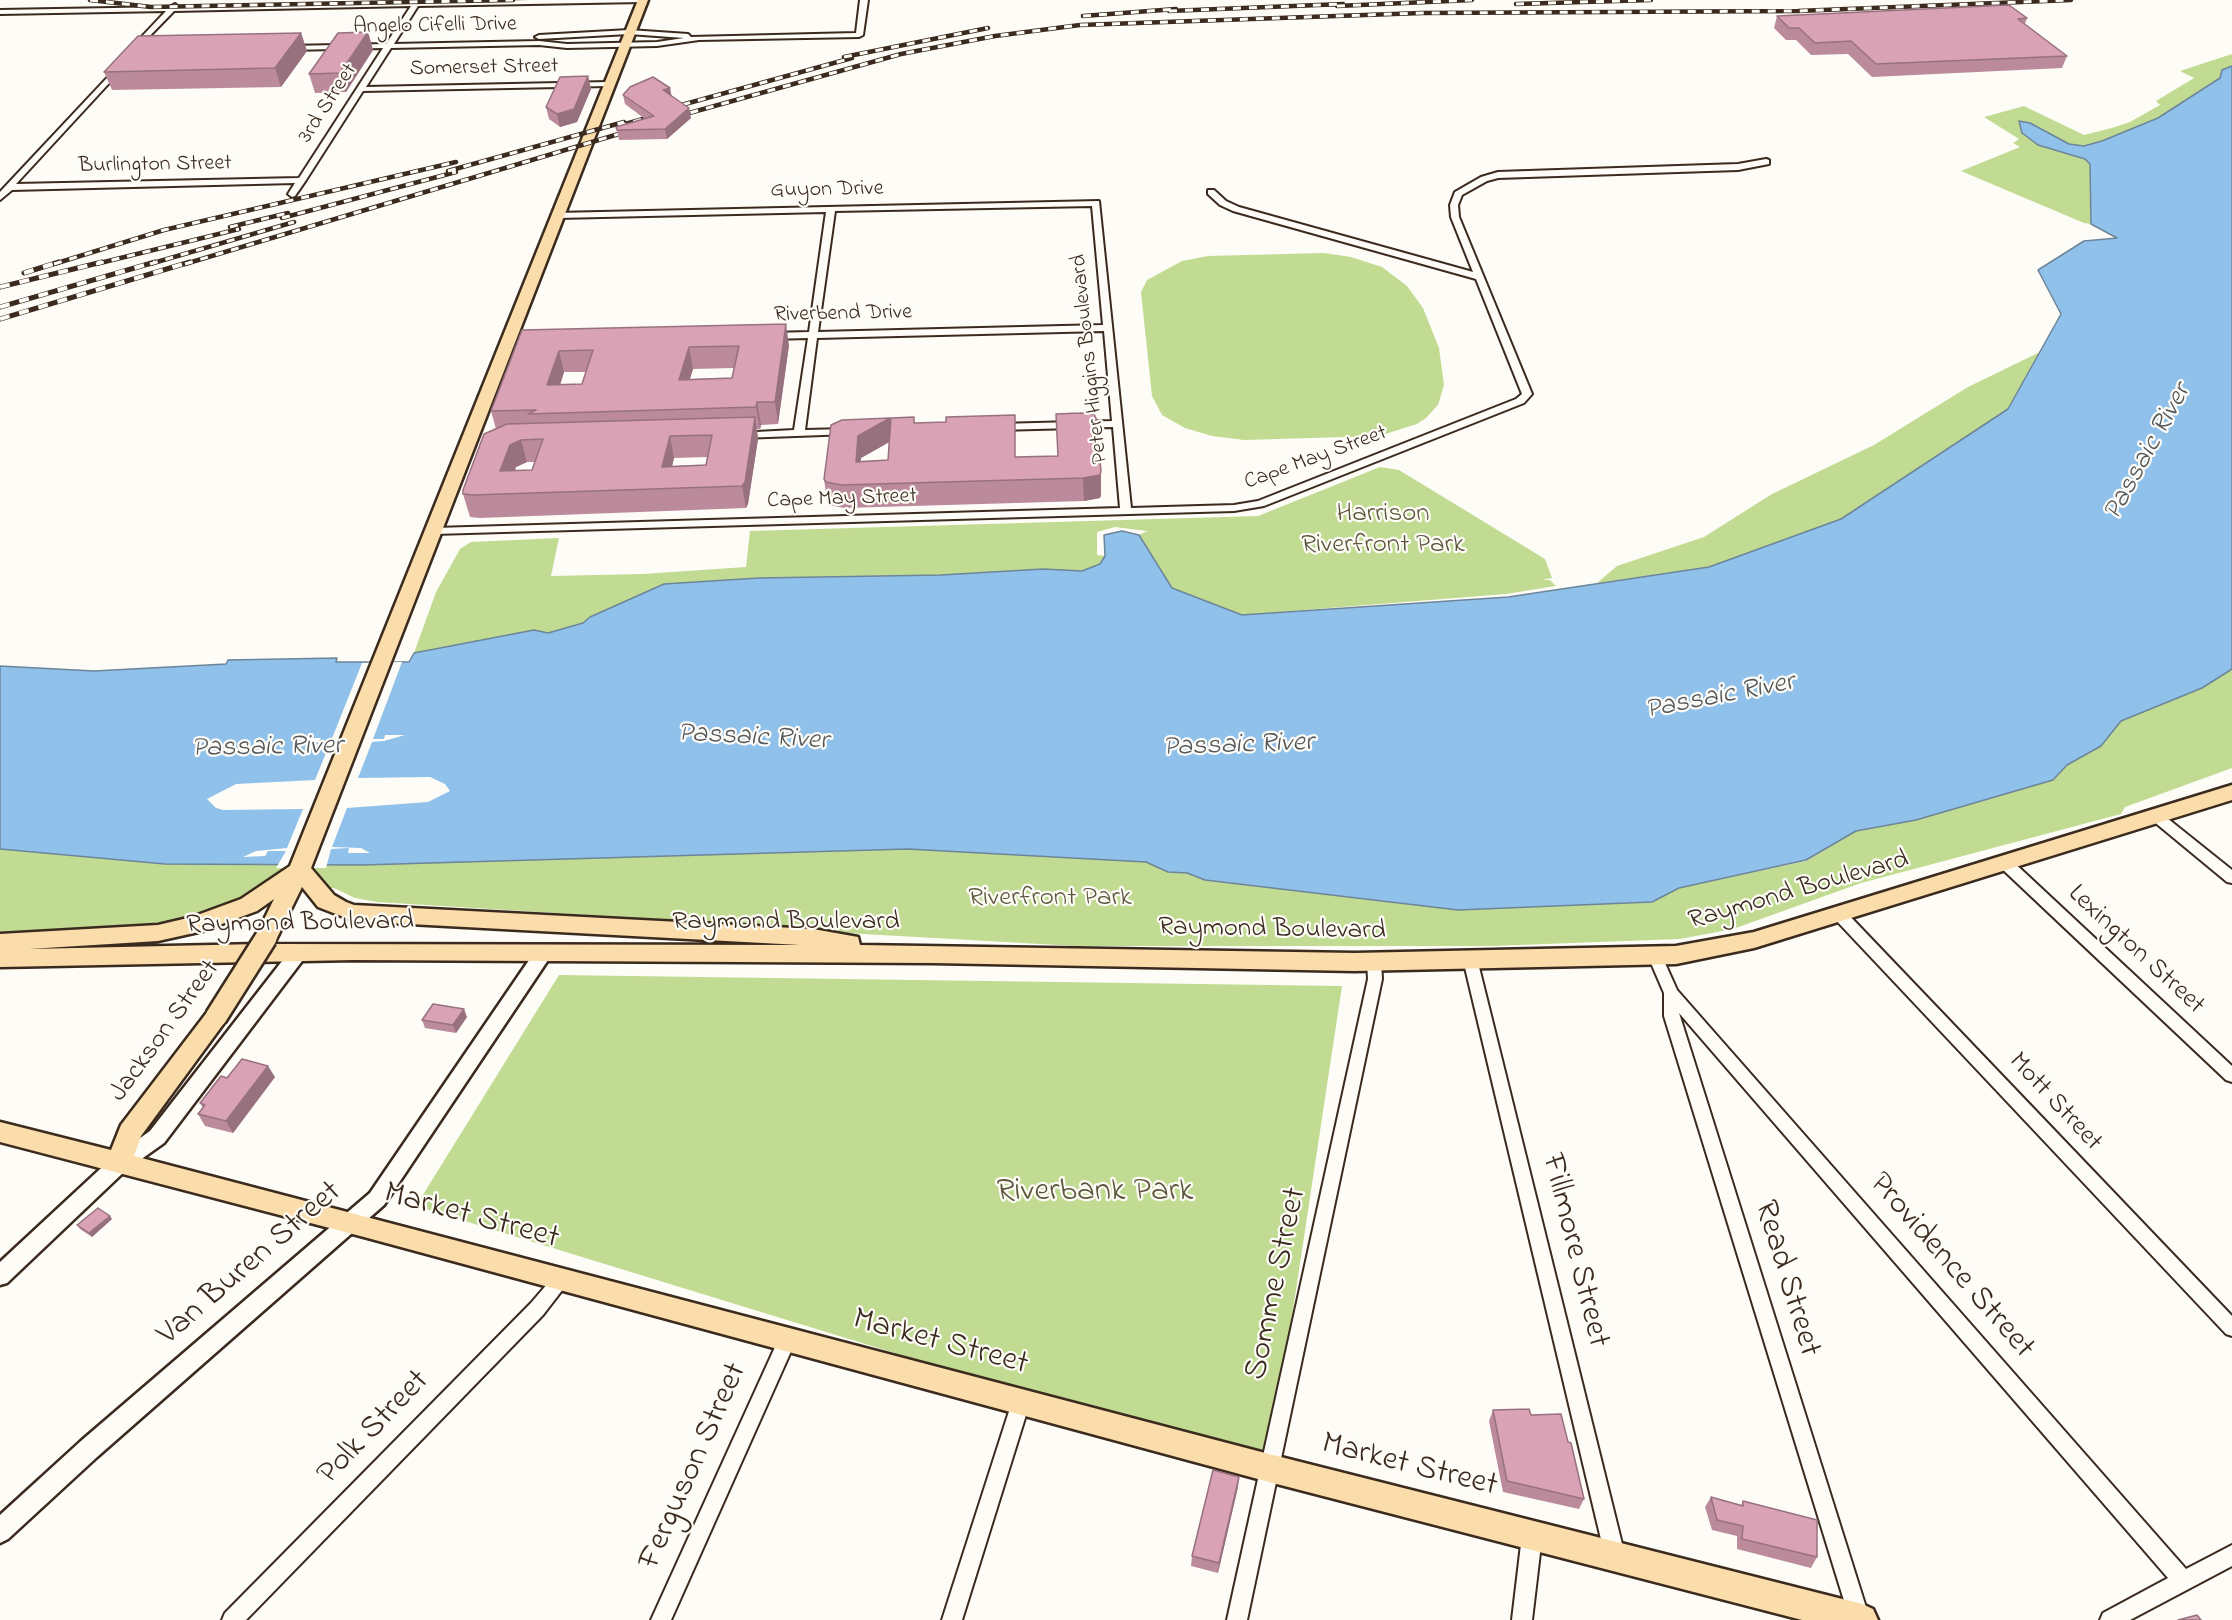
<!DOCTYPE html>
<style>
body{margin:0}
canvas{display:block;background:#fdfcf7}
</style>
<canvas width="2232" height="1620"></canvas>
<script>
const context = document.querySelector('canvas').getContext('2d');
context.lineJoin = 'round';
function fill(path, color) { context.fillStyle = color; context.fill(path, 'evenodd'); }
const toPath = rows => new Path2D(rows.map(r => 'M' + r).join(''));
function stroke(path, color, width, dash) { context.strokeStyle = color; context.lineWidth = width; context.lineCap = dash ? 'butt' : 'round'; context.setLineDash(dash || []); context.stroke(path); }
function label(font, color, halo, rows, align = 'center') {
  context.font = font + ' "Indie Flower",sans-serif'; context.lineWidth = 4.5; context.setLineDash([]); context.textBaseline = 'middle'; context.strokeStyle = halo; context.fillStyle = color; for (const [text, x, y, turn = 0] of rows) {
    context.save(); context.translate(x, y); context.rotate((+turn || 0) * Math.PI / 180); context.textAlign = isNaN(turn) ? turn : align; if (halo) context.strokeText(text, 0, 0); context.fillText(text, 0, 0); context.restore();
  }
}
const green = toPath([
 [2232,54,2232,66,2222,70,2220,78,2158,118,2102,141,2084,146,2069,144,2030,123,2022,133,2038,145,2085,159,2090,164,2091,224,2084,223,1961,171,2020,147,2013,143,2019,139,1984,117,2024,106,2084,135,2112,128,2130,122,2160,105,2156,101,2194,78,2180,71],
 [1324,253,1351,257,1382,267,1407,286,1423,308,1439,348,1444,385,1438,405,1426,418,1417,424,1379,436,1244,440,1212,436,1185,428,1162,415,1152,396,1141,292,1147,280,1182,261,1208,256],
 [2040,352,2008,409,1841,519,1709,567,1597,583,1617,566,1704,537,1772,494,1874,445,1968,387],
 [1380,467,1399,470,1545,559,1552,578,1542,580,1550,580,1556,586,1506,594,1241,615,1172,588,1139,535,1147,531,1115,527,1097,532,1097,555,1105,556,1100,564,1082,571,1043,569,941,575,759,578,664,584,590,617,583,623,548,633,534,630,414,653,436,592,460,549,471,542,559,538,551,576,643,574,746,567,750,531,1258,516],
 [2232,669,2232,768,2125,807,2121,814,1861,883,1733,929,1680,939,1491,946,1076,946,598,919,588,915,377,902,355,898,334,888,253,891,228,905,196,916,144,925,0,933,0,849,165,864,362,865,907,849,1146,862,1168,872,1187,873,1205,880,1652,902,1679,888,1806,861,1856,831,1916,820,2053,780,2067,765,2101,746,2121,721,2202,688],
 [559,975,1342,986,1269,1468,416,1206]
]);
const water = toPath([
 [2232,66,2232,669,2202,688,2121,721,2101,746,2067,765,2053,780,1916,820,1856,831,1806,860,1679,888,1652,902,1458,910,1205,880,1187,873,1168,872,1146,862,907,849,362,865,165,864,0,849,0,666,94,671,226,664,228,660,337,658,336,662,409,662,414,653,534,630,548,633,583,623,590,617,664,584,759,578,941,575,1043,569,1082,571,1100,564,1105,556,1104,535,1122,531,1139,535,1172,588,1242,615,1508,597,1709,567,1841,519,2008,409,2061,314,2038,270,2084,241,2117,238,2091,224,2090,164,2085,159,2038,145,2022,133,2019,121,2030,123,2069,144,2084,146,2102,141,2158,118,2220,78,2222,70,2232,66]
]);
const pier = toPath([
 [402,662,373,739,384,739,385,735,405,735,384,741,372,742,358,778,430,777,445,784,450,791,428,802,347,808,332,847,361,848,370,853,348,853,349,848,331,849,326,868,276,868,286,851,268,851,265,856,243,857,256,851,287,848,303,809,223,810,216,808,207,799,236,784,315,780,330,743,307,742,300,738,321,738,319,741,331,741,362,663]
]);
const minor = toPath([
 [529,0,647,0,643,2,418,6,394,44,539,41,567,44,657,42,684,38,629,34,539,39,535,37,539,35,629,30,688,34,691,37,856,33,860,0,868,0,863,35,859,37,699,40,657,46,567,48,539,45,391,48,366,87,608,82,612,84,608,86,363,91,306,180,295,196,292,197,288,194,295,183,12,190,0,200,0,192,120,64,123,64,123,68,16,184,299,178,383,48,288,50,284,48,288,46,386,44,411,6,174,11,135,51,131,49,132,47,166,11,0,14,0,10,170,7,175,4,178,7,529,0],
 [1766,159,1769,160,1769,164,1738,170,1498,178,1487,181,1462,195,1458,205,1459,217,1532,394,1524,403,1264,506,1234,511,434,534,428,531,434,528,1120,508,1113,427,998,430,993,427,998,424,1112,421,1104,331,817,338,805,430,847,429,851,430,851,434,741,438,737,437,737,433,794,430,808,338,771,339,766,336,771,333,809,332,826,212,558,218,554,215,555,213,1099,201,1131,508,1234,505,1258,501,1516,399,1522,394,1476,279,1233,211,1220,205,1208,194,1208,190,1214,190,1226,201,1239,207,1473,272,1451,217,1450,205,1455,192,1481,177,1498,172,1738,164,1766,159],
 [1092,206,1103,325,818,332,835,211,1092,206],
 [2157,812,2162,814,2232,870,2232,883,2227,882,2152,820,2150,817,2152,814,2157,812],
 [2004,857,2009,858,2232,1066,2232,1082,2226,1080,1999,866,1997,862,2004,857],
 [1838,908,1843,909,2232,1316,2232,1336,2226,1334,1833,917,1831,913,1833,909,1838,908],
 [1655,950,1660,952,1677,990,2186,1569,2232,1545,2232,1566,2130,1620,2100,1620,2103,1613,2168,1578,1679,1013,1869,1617,1868,1620,1850,1620,1664,1016,1664,993,1648,956,1650,952,1655,950],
 [1470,953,1475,955,1477,959,1625,1556,1622,1563,1615,1566,1608,1563,1605,1556,1463,959,1465,955,1470,953],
 [1374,955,1379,957,1381,961,1382,979,1247,1620,1227,1620,1368,979,1367,961,1369,957,1374,955],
 [561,1272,567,1275,570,1280,543,1315,246,1620,222,1620,225,1613,531,1303,555,1275,561,1272],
 [787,1332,793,1334,796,1340,671,1620,651,1620,781,1334,787,1332],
 [1021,1393,1027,1396,1030,1402,962,1620,942,1620,1012,1402,1015,1396,1021,1393],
 [1532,1526,1539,1529,1542,1536,1532,1620,1512,1620,1522,1536,1525,1529,1532,1526]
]);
const tertiary = toPath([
 [299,945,305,947,308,952,305,957,164,1143,126,1170,7,1283,0,1285,0,1262,112,1158,150,1131,293,947,299,945],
 [544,945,550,947,553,952,550,957,384,1205,97,1457,8,1539,0,1543,0,1515,81,1441,370,1193,538,947,544,945]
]);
const primary = toPath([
 [638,0,648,0,311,868,334,895,346,902,354,905,813,929,858,937,860,945,1355,953,1676,946,1754,932,2232,785,2232,800,1754,948,1676,964,1355,971,933,963,354,960,0,967,0,934,158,925,192,917,241,899,290,866,638,0],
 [302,887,318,907,354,921,800,945,274,944,302,887],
 [274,899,255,938,259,944,29,949,158,941,203,931,257,911,274,899],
 [216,1008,224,1011,228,1017,224,1023,141,1136,134,1156,1269,1454,1862,1604,1873,1609,1878,1620,1802,1620,1269,1482,364,1237,0,1142,0,1122,111,1150,121,1125,208,1011,216,1008]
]);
const railFar1 = toPath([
 [90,0,151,7,513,0],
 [1516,4,1651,0],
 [1337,6,1472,0],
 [1169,11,1343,4],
 [1083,16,1176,9],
 [844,57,988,28],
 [667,109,852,58],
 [675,117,901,54,995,36,1080,25,1422,13,1798,11,2071,0],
 [618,126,661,114],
 [448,171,624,122],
 [282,218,456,172],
 [230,227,288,213],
 [54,264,164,230,456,162],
 [96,264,239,229],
 [150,264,294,222],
 [185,264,632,130]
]);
const rail = toPath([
 [24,273,59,262],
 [0,287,102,262],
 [0,307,155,262],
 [0,319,190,262]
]);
const primaryBridge = toPath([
 [216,1017,266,938]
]);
const wall = toPath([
 [1777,16,2027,18,2025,24,2067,56,2062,68,1872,77,1848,54,1811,55,1796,40,1786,40,1774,28],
 [368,32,373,50,346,92,315,93,309,74],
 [301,33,307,51,281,87,112,90,104,72],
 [588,76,591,89,577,122,560,127,549,119,546,107],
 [623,95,672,96,691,118,667,139,619,140,616,127,645,119,625,104],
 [522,330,789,345,778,424,761,425,760,429,757,429,758,439,748,504,746,508,480,518,470,517,463,494,496,429,491,411],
 [734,368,732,378,690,379,693,369],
 [564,372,586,372,582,384,560,385],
 [708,457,706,465,672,466,674,458],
 [527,462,535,462,532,470,515,471,516,467],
 [914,417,914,423,1016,457,1101,471,1101,494,1100,498,1084,501,844,508,829,505,827,501,824,479,890,418,891,424],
 [889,442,888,460,861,461,861,458],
 [467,1017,456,1033,425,1028,422,1020],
 [275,1077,233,1133,205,1126,198,1114,203,1108,200,1103,227,1078],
 [112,1219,92,1237,80,1229,77,1225],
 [1493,1410,1531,1415,1568,1442,1584,1499,1579,1509,1503,1492,1489,1421],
 [1238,1487,1218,1573,1191,1566,1192,1556],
 [1711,1497,1741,1505,1743,1501,1817,1557,1811,1568,1737,1549,1737,1536,1712,1530,1705,1507]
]);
const shadedWall = toPath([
 [368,32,373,50,346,92,340,73],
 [301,33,307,51,281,87,275,68],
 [588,76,591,89,577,122,560,127,557,114],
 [670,88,672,98,663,90],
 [689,108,691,118,667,139,665,129],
 [786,324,789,345,778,424,775,402],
 [689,347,693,369,683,401,679,380],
 [559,351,564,372,553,407,547,385],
 [757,402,761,425,760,429,756,407],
 [755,417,758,439,748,504,746,508,742,486],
 [890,418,893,440,861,458,859,484,856,462,858,436],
 [670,436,674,458,667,489,662,467],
 [521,440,527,462,516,467,506,494,500,471,510,445],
 [1101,471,1101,494,1100,498,1084,501,1083,478],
 [464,1009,467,1017,456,1033,453,1025],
 [268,1066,275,1077,233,1133,226,1121],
 [110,1216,112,1219,92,1237,89,1233],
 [1239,1477,1238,1487,1218,1573,1219,1563]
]);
const building = toPath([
 [2009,5,2027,18,2018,19,2067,56,1876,64,1851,41,1815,43,1799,28,1789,28,1777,16,2009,5],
 [368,32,340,73,309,74,338,33,368,32],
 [301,33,275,68,104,72,138,36,301,33],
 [588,76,574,109,557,114,546,107,560,77,588,76],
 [653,77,670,88,663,90,689,108,665,129,617,130,616,127,654,116,623,95,630,87,653,77],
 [786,324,775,402,757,402,756,407,528,414,536,410,491,411,522,330,786,324],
 [739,346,732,378,679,380,689,347,739,346],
 [593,350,582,384,547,385,559,351,593,350],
 [1080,413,1094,414,1096,418,1101,471,1100,475,1083,478,841,485,826,482,824,479,831,425,842,420,890,418,858,436,856,462,888,460,891,418,914,417,914,423,946,422,946,417,1015,415,1015,457,1058,456,1056,414,1080,413],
 [755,417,745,482,742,486,473,495,463,494,463,490,484,434,507,424,755,417],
 [712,435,706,465,662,467,670,436,712,435],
 [543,439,532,470,500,471,510,445,521,440,543,439],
 [433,1004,464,1009,453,1025,422,1020,433,1004],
 [242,1059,268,1066,226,1121,198,1114,205,1105,200,1103,221,1076,227,1078,242,1059],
 [98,1208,110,1216,89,1233,77,1225,98,1208],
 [1529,1409,1531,1415,1561,1414,1568,1442,1571,1443,1584,1499,1507,1481,1493,1410,1529,1409],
 [1213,1470,1239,1477,1219,1563,1192,1556,1213,1470],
 [1711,1497,1743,1506,1743,1501,1817,1520,1817,1557,1742,1539,1743,1526,1717,1520,1711,1497],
 [2197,1615,2201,1620,2178,1620,2197,1615]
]);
const farStreetnames = [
 ["Angelo Cifelli Drive",435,27,-1],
 ["Somerset Street",484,69,-1],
 ["3rd Street",329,104,-57],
 ["Burlington Street",155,166,-1],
 ["Guyon Drive",827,191,-1],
 ["Riverbend Drive",843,315,-1],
 ["Peter Higgins Boulevard",1091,359,-96],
 ["Cape May Street",1316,459,-20],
 ["Cape May Street",842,500,-2]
];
const parkNames = [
 ["Harrison",1383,516],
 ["Riverfront Park",1383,547],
 ["Riverfront Park",1050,900]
];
const streetNames = [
 ["Raymond Boulevard",1799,892,-16],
 ["Raymond Boulevard",786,924],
 ["Raymond Boulevard",300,925,-1],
 ["Raymond Boulevard",1272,931,1],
 ["Lexington Street",2135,951,43],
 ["Jackson Street",166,1032,-54],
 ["Mott Street",2054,1103,47]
];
const waterNames = [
 ["Passaic River",2149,453,-61],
 ["Passaic River",1720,698,-11],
 ["Passaic River",753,739,3],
 ["Passaic River",1238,747,-2],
 ["Passaic River",267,749,-1]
];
const nearParknames = [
 ["Riverbank Park",1095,1194]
];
const nearStreetnames = [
 ["Market Street",471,1218,15],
 ["Fillmore Street",1573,1251,76],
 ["Van Buren Street",251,1265,-41],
 ["Providence Street",1950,1267,49],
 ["Read Street",1785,1279,73],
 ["Somme Street",1278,1284,-78],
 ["Market Street",940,1344,15],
 ["Polk Street",375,1429,-46],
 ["Ferguson Street",695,1467,-66],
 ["Market Street",1409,1467,14]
];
fill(green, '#c2db92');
fill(water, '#8fc1eb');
stroke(water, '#6d8599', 1.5);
fill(pier, '#fdfcf7');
stroke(minor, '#3b2a1e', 4);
stroke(tertiary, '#3b2a1e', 5);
stroke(primary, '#3b2a1e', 5);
fill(minor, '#fdfcf7');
fill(tertiary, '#fdfcf7');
fill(primary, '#fbddab');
stroke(railFar1, '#3b2a1e', 4.5);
stroke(rail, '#3b2a1e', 5);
stroke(railFar1, '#fdfcf7', 3, [8]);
stroke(rail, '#fdfcf7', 4, [10]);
stroke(primaryBridge, '#3b2a1e', 26, []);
stroke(primaryBridge, '#fbddab', 21);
fill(wall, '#bb8b9c');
fill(shadedWall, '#98717f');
fill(building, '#d9a2b5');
stroke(building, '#98717f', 1.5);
label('22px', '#3b2a1e', '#fdfcf7', farStreetnames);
label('27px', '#5d563b', '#fdfcf7', parkNames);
label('27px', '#3b2a1e', '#fdfcf7', streetNames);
label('italic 28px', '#54575c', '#fdfcf7', waterNames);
label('33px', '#5d563b', '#fdfcf7', nearParknames);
label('33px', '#3b2a1e', '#fdfcf7', nearStreetnames);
</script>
